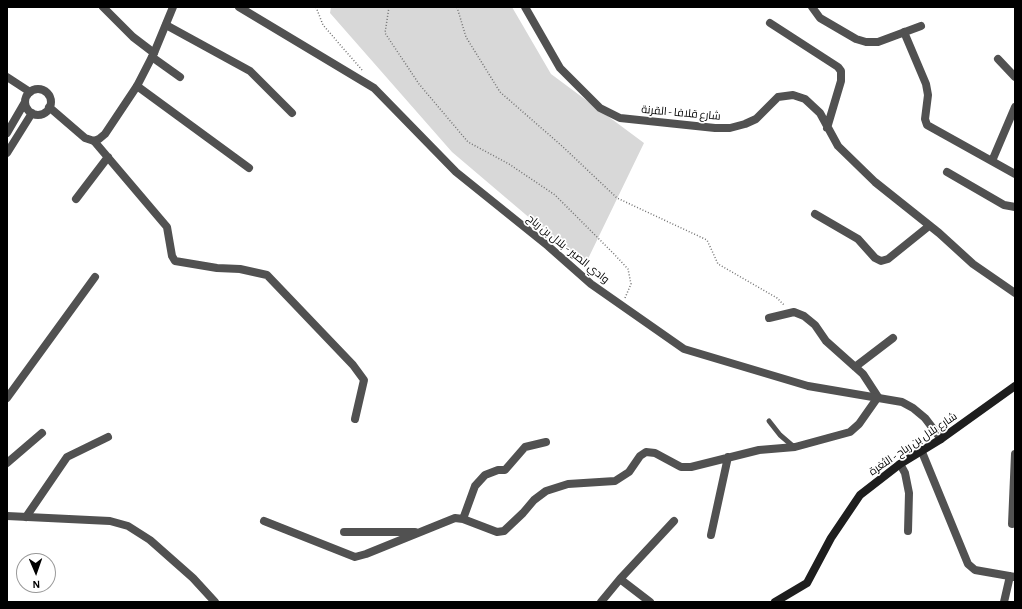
<!DOCTYPE html>
<meta charset="utf-8">
<style>
body{margin:0}
#map{position:relative;width:1022px;height:609px;overflow:hidden;background:#fff;font-family:"Alegreya Sans",sans-serif}
canvas{display:block}
.frame{position:absolute;inset:0;border:8px solid #000;pointer-events:none}
.north{position:absolute;left:16px;top:553px;width:40px;height:40px;box-sizing:border-box;background:#fff;border:1px solid #999;border-radius:50%;rotate:178deg;font-size:11px;font-weight:700;line-height:16px;text-align:center;color:#000}
.north::after{content:'';display:block;margin:auto;width:14px;height:18px;background:#000;clip-path:polygon(50% 0,100% 100%,50% 72%,0 100%)}
</style>
<div id="map">
<canvas width="1022" height="609"></canvas>
<div class="frame"></div>
<div class="north">N</div>
</div>
<script>
const context = document.querySelector('canvas').getContext('2d');
context.lineJoin = 'round';
function fill(path, color) { context.fillStyle = color; context.fill(path, 'evenodd'); }
const toPath = rows => new Path2D(rows.map(r => 'M' + r).join(''));
function stroke(path, color, width, dash) { context.strokeStyle = color; context.lineWidth = width; context.lineCap = dash ? 'butt' : 'round'; context.setLineDash(dash || []); context.stroke(path); }
function label(font, color, halo, rows, align = 'center') {
  context.font = font + ' "Alegreya Sans",Cairo,sans-serif'; context.lineWidth = 3.5; context.setLineDash([]); context.textBaseline = 'middle'; context.strokeStyle = halo; context.fillStyle = color; for (const [text, x, y, turn = 0] of rows) {
    context.save(); context.translate(x, y); context.rotate((+turn || 0) * Math.PI / 180); context.textAlign = isNaN(turn) ? turn : align; if (halo) context.strokeText(text, 0, 0); context.fillText(text, 0, 0); context.restore();
  }
}
const green = toPath([
 [331,7,512,7,551,74,644,143,585,265,452,152,330,13]
]);
const path = toPath([
 [316,7,323,25,362,70],
 [389,7,385,33,419,84,468,142,509,164,555,195,614,254,628,269,631,284,625,298],
 [457,7,466,37,500,92,562,146,617,198,707,240,718,264,777,298,785,306]
]);
const service = toPath([
 [769,421,780,435,794,447]
]);
const minor = toPath([
 [103,7,133,37,154,53],
 [525,7,560,68,600,108,620,118,715,128,730,128,745,124,756,119,778,97,793,95,805,99,820,113,838,146,875,182,939,233,973,264,1015,293],
 [812,7,820,18,856,39,866,42,878,42,921,26],
 [770,23,838,67,841,71,841,81,827,128],
 [166,25,250,71,292,113],
 [904,32,926,84,928,95,925,119,927,125,1015,174],
 [152,57,180,77],
 [998,59,1015,77],
 [7,77,30,92],
 [137,86,249,168],
 [94,141,167,227,172,256,175,261,217,268,240,269,267,275,353,365,364,380,355,419],
 [992,161,1015,107],
 [947,172,1004,205,1015,207],
 [76,199,108,157],
 [815,214,858,239,875,258,881,261,888,259,929,226],
 [855,367,893,338],
 [7,398,95,277],
 [922,452,968,564,975,570,1015,577],
 [7,463,42,433],
 [900,464,905,473,909,493,908,531],
 [26,517,67,457,108,437],
 [463,519,475,486,485,475,498,470,505,470,525,447,546,442],
 [264,521,355,557,366,554,455,518,463,519,497,532,504,531,523,513,534,500,546,491,568,484,615,481,629,472,640,456,646,452,655,453,681,467,691,467,759,450,795,447,850,432,859,424,878,397,863,374,826,341,815,325,804,316,794,312,769,318],
 [1012,524,1015,454],
 [344,532,415,532],
 [711,535,728,457],
 [620,579,674,521],
 [601,602,620,579,650,602],
 [1004,602,1010,576]
]);
const tertiary = toPath([
 [239,7,374,88,456,172,548,246,591,284,684,349,808,386,902,402,913,408,925,418,941,439],
 '25 102a13 13 0 1 1 26 0a13 13 0 1 1-26 0Z',
 [49,107,85,138,94,141,99,139,105,134,137,86,154,53,173,7],
 [7,133,25,102],
 [7,153,32,113],
 [7,516,110,521,128,526,150,540,193,578,215,602]
]);
const secondary = toPath([
 [775,602,807,583,831,538,860,495,900,464,941,439,1015,386]
]);
const streetNames = [
 ["شارع قلافا - القرنة",681,113,5],
 ["وادي الصير - بلال بن رباح",568,249,39],
 ["شارع بلال بن رباح - الثغرة",913,444,-34]
];
fill(green, '#d8d8d8');
stroke(path, '#737373', 1.5, [1, 2]);
stroke(service, '#515151', 5);
stroke(minor, '#515151', 8);
stroke(tertiary, '#515151', 8);
stroke(secondary, '#1e1e1e', 8);
label('11px', '#000', '#fff', streetNames);
</script>
